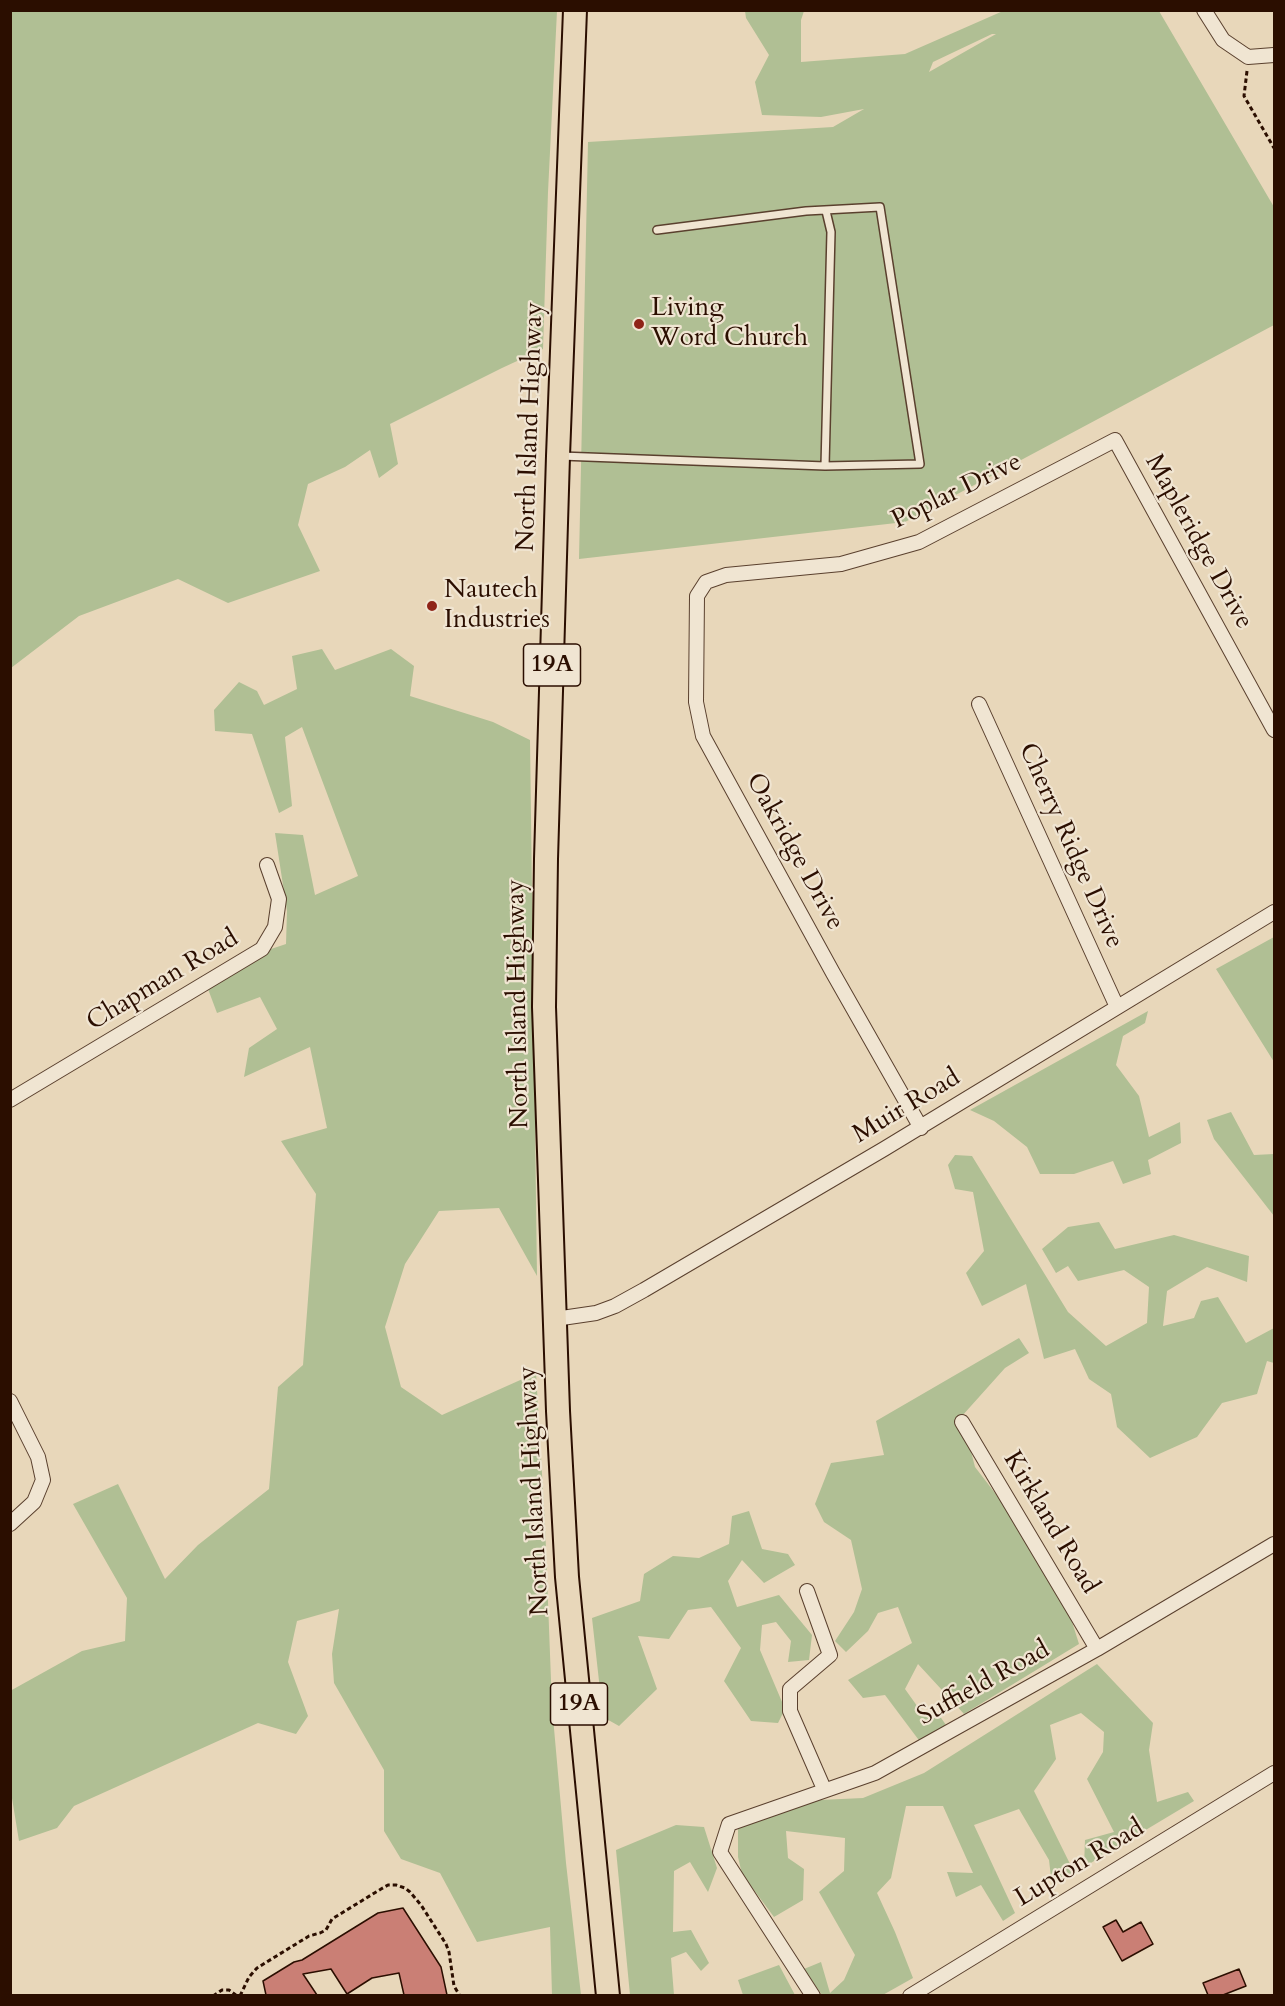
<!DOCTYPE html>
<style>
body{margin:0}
#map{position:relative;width:1285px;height:2006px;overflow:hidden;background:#e8d7ba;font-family:Cardo,serif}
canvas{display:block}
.frame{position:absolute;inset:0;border:12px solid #2b0e00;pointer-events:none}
</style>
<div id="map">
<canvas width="1285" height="2006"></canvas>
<div class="frame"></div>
</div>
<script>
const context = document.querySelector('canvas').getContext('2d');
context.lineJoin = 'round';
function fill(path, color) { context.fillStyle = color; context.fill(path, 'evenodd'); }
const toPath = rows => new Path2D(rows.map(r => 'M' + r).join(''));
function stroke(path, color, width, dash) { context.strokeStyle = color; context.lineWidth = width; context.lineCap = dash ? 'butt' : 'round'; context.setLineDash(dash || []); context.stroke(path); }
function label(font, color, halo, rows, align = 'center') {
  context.font = font + ' Cardo,serif'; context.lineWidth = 4.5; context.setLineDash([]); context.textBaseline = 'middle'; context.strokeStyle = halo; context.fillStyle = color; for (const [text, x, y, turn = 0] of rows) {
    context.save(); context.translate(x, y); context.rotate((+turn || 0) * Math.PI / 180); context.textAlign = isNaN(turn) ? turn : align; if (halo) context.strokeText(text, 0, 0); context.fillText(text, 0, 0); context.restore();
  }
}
const green = toPath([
 [11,10,557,11,548,192,543,349,502,368,390,424,398,464,379,478,370,450,345,467,308,484,298,525,320,571,228,603,178,579,79,616,11,668],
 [745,11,804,11,801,20,801,62,905,54,1003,11,1159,11,1274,207,1274,325,905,522,579,559,588,142,833,127,864,109,821,117,762,115,755,82,769,55,746,18],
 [992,34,996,34,929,72,933,62],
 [322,649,335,670,391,649,414,666,410,696,493,722,530,740,537,1276,499,1208,439,1211,405,1264,385,1327,401,1387,442,1415,536,1373,545,1524,552,1706,566,1863,581,1995,552,1995,550,1927,477,1942,440,1873,401,1859,384,1831,384,1770,334,1683,332,1654,339,1609,297,1621,288,1662,308,1716,296,1734,258,1723,74,1806,57,1828,19,1841,11,1792,10,1691,82,1651,125,1641,127,1598,73,1504,118,1484,165,1579,198,1545,269,1489,278,1387,303,1365,316,1194,281,1141,327,1128,310,1047,244,1077,249,1048,277,1029,260,997,217,1013,208,989,256,954,286,944,287,911,275,833,303,835,315,895,358,876,302,727,285,737,292,806,279,813,252,734,215,731,214,710,239,682,257,691,264,705,297,689,292,656],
 [1274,937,1274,1062,1216,969],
 [1148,1011,1145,1023,1123,1036,1116,1065,1139,1096,1149,1137,1180,1122,1181,1143,1148,1160,1151,1174,1123,1184,1113,1161,1074,1174,1040,1174,1027,1147,994,1121,970,1110],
 [1231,1112,1254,1155,1274,1154,1274,1216,1214,1139,1207,1120],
 [955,1155,972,1156,1068,1312,1106,1346,1147,1323,1149,1287,1124,1270,1078,1281,1068,1266,1056,1273,1042,1249,1068,1227,1099,1222,1115,1249,1174,1235,1249,1256,1247,1282,1207,1267,1167,1291,1163,1326,1194,1318,1201,1301,1218,1297,1246,1343,1274,1328,1274,1363,1267,1361,1257,1394,1222,1403,1197,1437,1150,1458,1117,1427,1111,1394,1089,1379,1075,1349,1044,1359,1026,1284,982,1306,966,1273,984,1251,973,1192,955,1189,948,1165],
 [1019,1338,1029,1353,1005,1368,962,1416,975,1467,1025,1532,1063,1593,1079,1644,964,1714,918,1664,905,1689,920,1710,937,1712,946,1725,921,1743,885,1695,863,1698,848,1680,912,1643,898,1607,878,1613,868,1631,846,1652,835,1641,854,1612,862,1589,851,1540,824,1522,815,1504,831,1463,884,1455,876,1421],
 [749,1511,762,1549,788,1554,795,1565,764,1583,742,1560,728,1581,737,1607,779,1595,812,1635,809,1660,788,1662,791,1641,776,1622,762,1625,760,1650,785,1709,778,1723,751,1721,724,1681,741,1648,711,1607,688,1610,669,1639,638,1636,657,1689,619,1726,603,1717,592,1618,640,1601,644,1574,673,1556,699,1558,729,1544,732,1516],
 [1097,1664,1153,1723,1149,1750,1157,1802,1188,1792,1194,1801,1084,1867,1085,1840,1114,1832,1087,1779,1103,1752,1104,1732,1081,1713,1050,1725,1056,1759,1034,1791,1074,1872,1052,1886,1049,1860,1019,1809,974,1825,1015,1913,1003,1921,981,1885,956,1897,947,1872,973,1873,943,1806,906,1806,891,1878,877,1893,895,1932,913,1978,881,1996,822,1995,804,1969,821,1962,830,1993,844,1980,855,1955,819,1892,844,1871,845,1838,786,1831,788,1858,804,1869,803,1900,774,1917,742,1874,738,1857,738,1820,820,1800,863,1798,924,1773],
 [676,1825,704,1827,717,1868,708,1892,690,1862,674,1871,673,1932,691,1930,709,1963,701,1971,686,1952,671,1958,674,1995,630,1995,616,1850],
 [779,1965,795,1995,743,1995,738,1980]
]);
const building = toPath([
 [403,1908,441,1967,447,1995,404,1995,399,1973,372,1978,347,1994,331,1969,303,1974,317,1995,266,1995,263,1981,294,1962,302,1960,378,1913,403,1908],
 [1116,1920,1123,1932,1141,1922,1153,1944,1122,1961,1103,1927,1116,1920],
 [1239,1969,1246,1986,1223,1995,1208,1995,1203,1983,1239,1969]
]);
const path = toPath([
 [1247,71,1244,96,1274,148],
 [213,1996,222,1990,229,1990,237,1996],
 [240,1996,249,1977,257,1968,309,1936,320,1933,326,1930,332,1919,381,1889,388,1885,396,1885,405,1888,410,1892,421,1905,446,1944,449,1952,454,1986,460,1996]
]);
const lane = toPath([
 [561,456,825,466,920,464,880,207,806,211,657,230],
 [825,466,831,232,826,211]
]);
const street = toPath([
 [1204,10,1223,40,1248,57,1274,55],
 [979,704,1117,1007],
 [10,1100,262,949,275,927,279,899,267,865],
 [921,1128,833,973,703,736,696,702,697,596,706,582,726,575,841,564,919,542,1115,440,1274,730],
 [555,1319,596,1313,615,1306,644,1290,884,1149,1274,912],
 [10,1401,38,1457,43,1480,34,1502,10,1524],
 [962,1422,1097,1649],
 [807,1591,830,1655,790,1689,790,1711,824,1789],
 [813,1996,720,1852,729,1824,875,1773,1097,1649,1274,1544],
 [910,1996,1274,1773]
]);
const primary = toPath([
 [575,10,558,456,546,859,544,1007,558,1411,567,1577,608,1996]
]);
const markers = [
 [639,324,6,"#8f2418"],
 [432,606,6,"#8f2418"]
];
const shields = [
 [552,665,57],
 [579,1704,57]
];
const shieldNames = [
 ["19A",552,665],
 ["19A",579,1704]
];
const poiNames = [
 ["Living",651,309],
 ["Word Church",651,339],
 ["Nautech",444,591],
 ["Industries",444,621]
];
const streetNames = [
 ["North Island Highway",531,427,-88],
 ["Poplar Drive",957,492,-26],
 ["Mapleridge Drive",1198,542,61],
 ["Cherry Ridge Drive",1070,846,66],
 ["Oakridge Drive",794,852,61],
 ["Chapman Road",163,981,-31],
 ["North Island Highway",519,1004,-91],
 ["Muir Road",907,1107,-31],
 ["North Island Highway",535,1491,-93],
 ["Kirkland Road",1050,1523,59],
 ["Suffield Road",984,1684,-29],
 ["Lupton Road",1080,1864,-31]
];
fill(green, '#b0bf94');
fill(building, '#ca7f75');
stroke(building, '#2b0e00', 1.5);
stroke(lane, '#5a402e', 10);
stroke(street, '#5a402e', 16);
stroke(primary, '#2b0e00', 26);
stroke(path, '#2b0e00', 3, [4.5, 3]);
stroke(lane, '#f0e5d2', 7);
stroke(street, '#f0e5d2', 14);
stroke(primary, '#e8d7ba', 22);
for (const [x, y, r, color] of markers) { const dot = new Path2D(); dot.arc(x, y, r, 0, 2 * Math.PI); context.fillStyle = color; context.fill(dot); stroke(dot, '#f0e5d2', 2); }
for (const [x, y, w] of shields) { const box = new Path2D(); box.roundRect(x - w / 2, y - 21, w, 42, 4.5); context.fillStyle = '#f0e5d2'; context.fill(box); stroke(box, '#2b0e00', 1.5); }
label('bold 24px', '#2b0e00', null, shieldNames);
label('26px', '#2b0e00', '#f0e5d2', poiNames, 'left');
label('26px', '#2b0e00', '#f0e5d2', streetNames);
</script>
